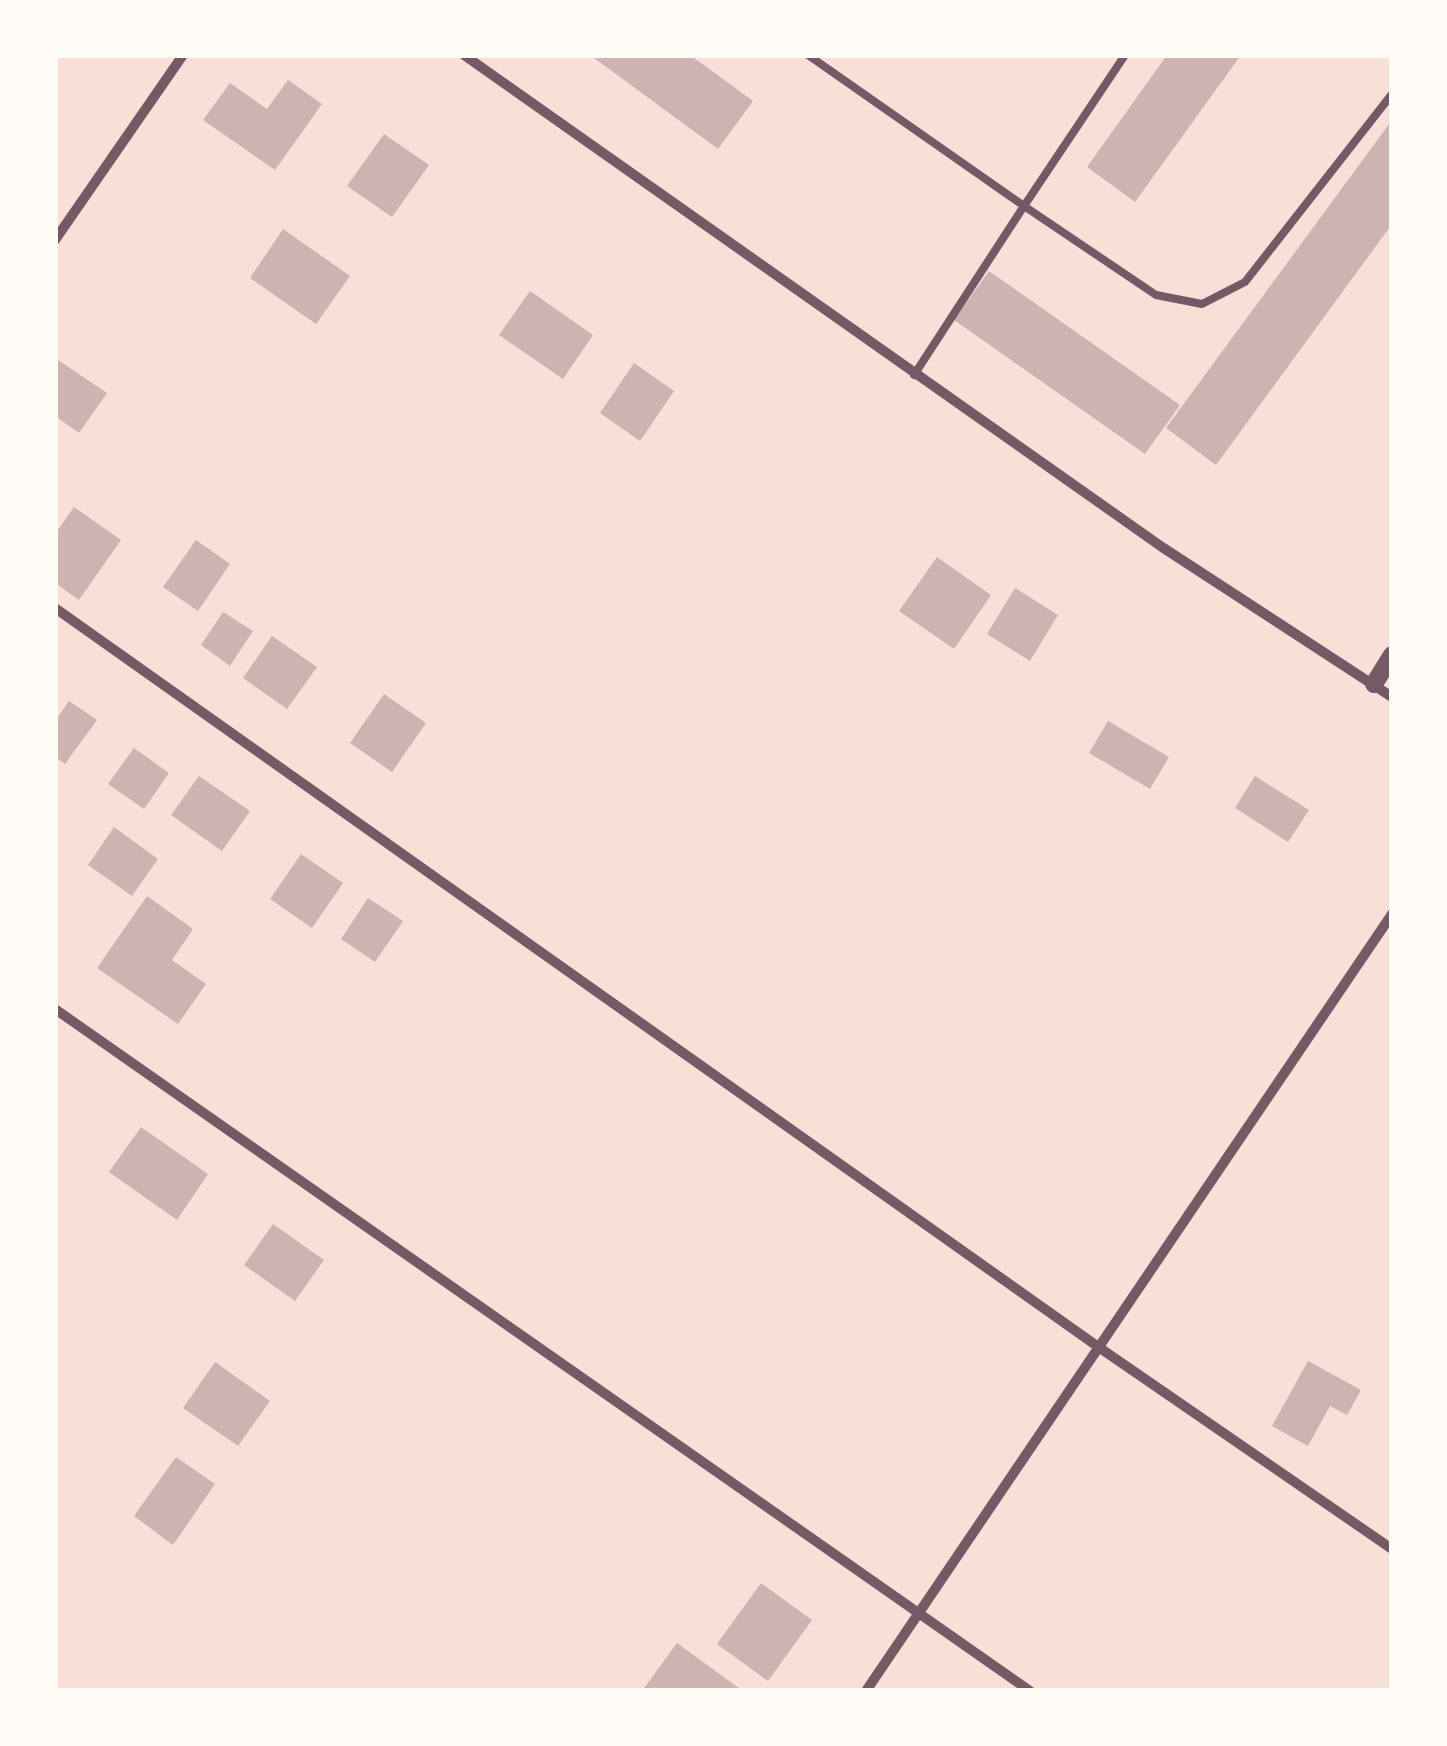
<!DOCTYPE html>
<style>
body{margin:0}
#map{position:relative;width:1447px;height:1746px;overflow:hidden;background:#f7e1d7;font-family:"IBM Plex Serif",serif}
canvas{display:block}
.frame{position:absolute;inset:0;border:58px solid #fffaf5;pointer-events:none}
</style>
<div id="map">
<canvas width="1447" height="1746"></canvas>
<div class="frame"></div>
</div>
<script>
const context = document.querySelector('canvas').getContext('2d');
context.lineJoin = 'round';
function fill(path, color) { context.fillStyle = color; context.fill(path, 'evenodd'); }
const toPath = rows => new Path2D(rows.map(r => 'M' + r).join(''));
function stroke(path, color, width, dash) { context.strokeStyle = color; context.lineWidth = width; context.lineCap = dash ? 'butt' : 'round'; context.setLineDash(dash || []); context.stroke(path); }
const building = toPath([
 [590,55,690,55,753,101,718,149],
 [1167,55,1241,55,1135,202,1087,167],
 [288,80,322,104,275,170,203,120,230,83,267,109],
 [1392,120,1392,224,1216,465,1166,428],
 [384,134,429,165,392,217,347,186],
 [283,229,350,276,316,324,250,278],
 [989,271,1180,405,1145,454,954,320],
 [530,291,593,335,563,379,499,335],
 [55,358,107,393,79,433,55,416],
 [634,363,674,391,640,441,600,413],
 [74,507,121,540,79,600,55,583,55,534],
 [196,540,230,564,198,611,163,587],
 [937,557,991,595,954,649,899,611],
 [1015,588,1058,615,1030,661,987,634],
 [223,612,253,631,230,666,201,645],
 [272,636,317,667,287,709,243,678],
 [384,694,426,723,392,772,350,743],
 [69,701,97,720,65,764,55,757,55,721],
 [1108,721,1169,757,1150,789,1089,753],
 [134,748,169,773,144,809,108,784],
 [199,776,250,811,222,851,171,815],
 [1255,776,1309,810,1288,842,1235,808],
 [114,827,158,859,132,896,88,865],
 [301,854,343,883,312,928,270,899],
 [147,896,193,929,172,960,206,984,178,1024,97,968],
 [368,898,403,921,375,962,341,939],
 [141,1127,208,1174,177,1220,109,1172],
 [273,1224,324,1260,295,1301,244,1265],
 [1308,1361,1361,1390,1347,1415,1330,1406,1308,1446,1272,1426],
 [215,1362,270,1401,238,1446,183,1408],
 [176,1457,215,1484,173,1545,134,1516],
 [761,1583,812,1620,768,1681,717,1644],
 [677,1643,743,1691,642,1691]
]);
const service = toPath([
 [808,55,1024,206,1125,55],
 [914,375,1024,206,1156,295,1202,304,1245,282,1392,94]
]);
const minor = toPath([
 [464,55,1162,547,1392,697],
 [55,240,183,55],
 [55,608,1097,1346,1392,1549],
 [55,1009,1030,1691],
 [866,1691,1392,914]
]);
const tertiary = toPath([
 [1374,684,1392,655]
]);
fill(building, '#ccb4b1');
stroke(service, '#755966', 8);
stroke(minor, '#755966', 10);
stroke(tertiary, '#755966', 18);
</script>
